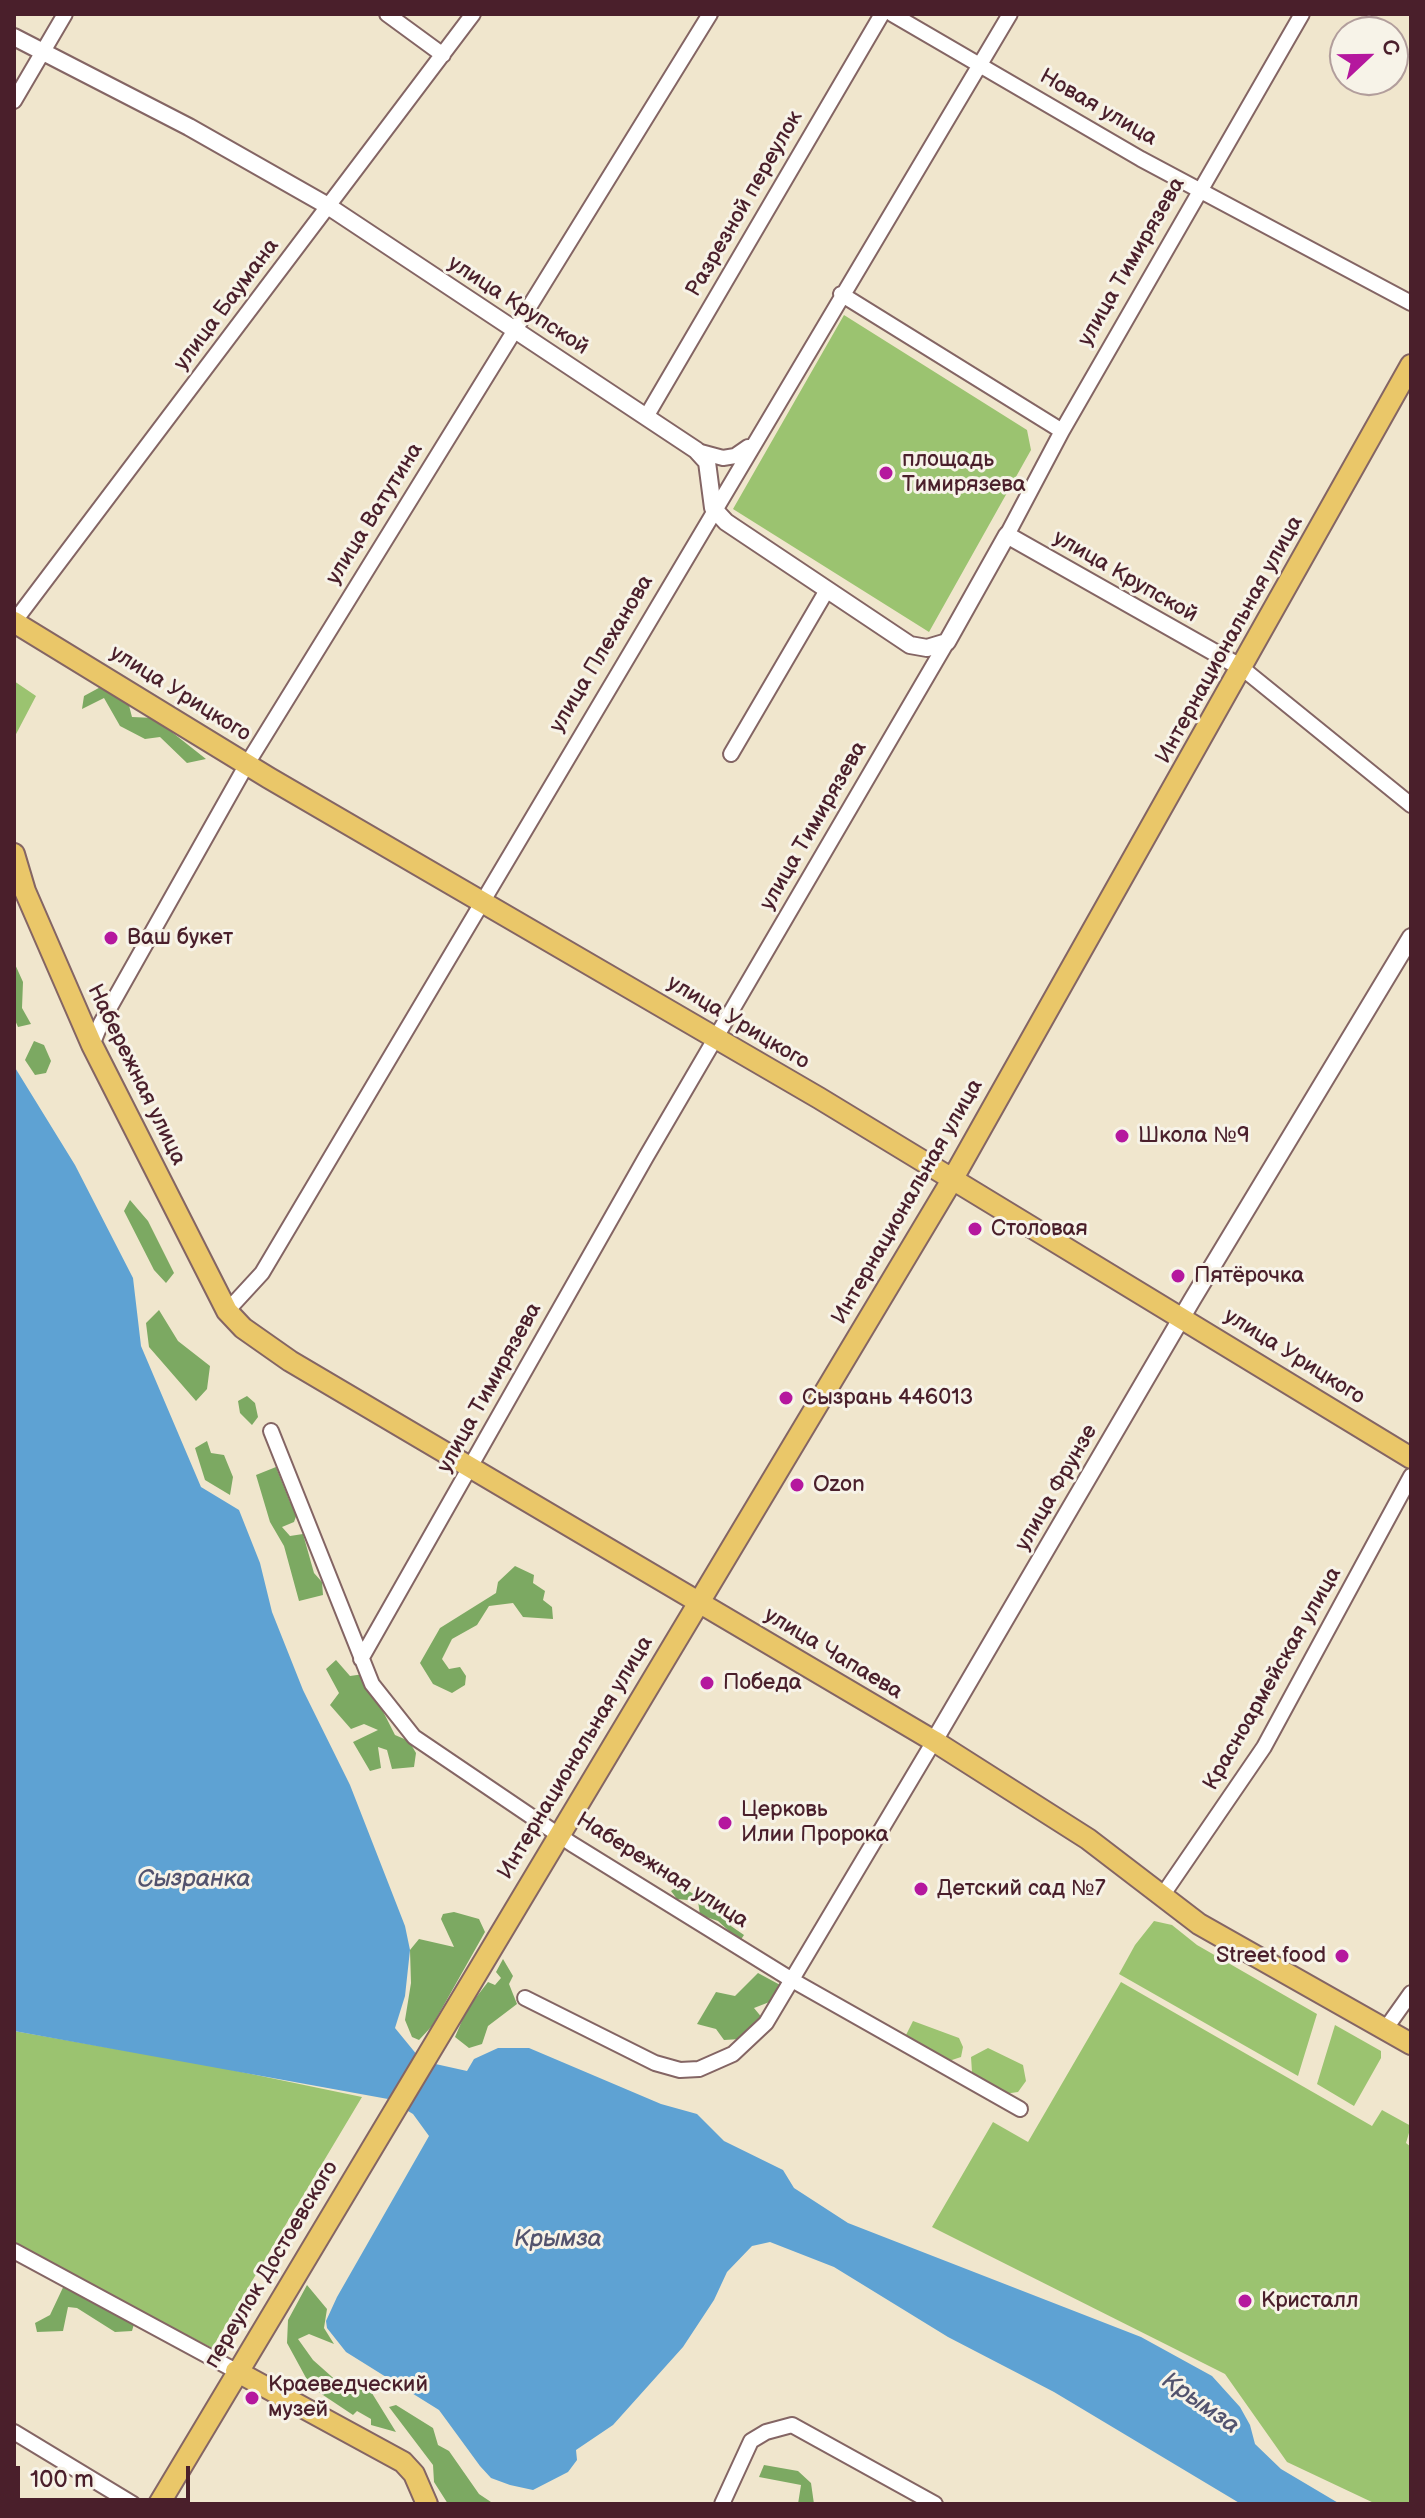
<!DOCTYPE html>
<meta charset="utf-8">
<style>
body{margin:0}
#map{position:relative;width:1425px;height:2518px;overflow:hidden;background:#f0e6cd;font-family:"Balsamiq Sans",sans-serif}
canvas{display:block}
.frame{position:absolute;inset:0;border:16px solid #4a1f2b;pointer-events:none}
.north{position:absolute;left:1329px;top:16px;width:80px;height:80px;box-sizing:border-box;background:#f7f3e8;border:2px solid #b29e9c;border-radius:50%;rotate:68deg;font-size:22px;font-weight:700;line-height:32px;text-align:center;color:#4a1f2b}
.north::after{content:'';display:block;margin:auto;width:28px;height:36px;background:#b5179e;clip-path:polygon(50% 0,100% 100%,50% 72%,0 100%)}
.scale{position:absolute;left:16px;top:2466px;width:174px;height:36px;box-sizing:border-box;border:4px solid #4a1f2b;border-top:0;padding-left:10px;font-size:24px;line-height:28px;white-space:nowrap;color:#4a1f2b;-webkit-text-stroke:6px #f7f3e8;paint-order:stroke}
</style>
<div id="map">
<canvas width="1425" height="2518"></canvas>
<div class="frame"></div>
<div class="north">С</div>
<div class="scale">100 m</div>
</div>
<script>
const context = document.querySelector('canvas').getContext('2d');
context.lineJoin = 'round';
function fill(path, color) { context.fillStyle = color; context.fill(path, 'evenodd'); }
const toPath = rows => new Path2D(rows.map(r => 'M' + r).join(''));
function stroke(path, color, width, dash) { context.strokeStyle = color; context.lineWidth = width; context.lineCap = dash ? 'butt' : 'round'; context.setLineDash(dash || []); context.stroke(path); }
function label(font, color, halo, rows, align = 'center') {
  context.font = font + ' "Balsamiq Sans",sans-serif'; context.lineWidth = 6; context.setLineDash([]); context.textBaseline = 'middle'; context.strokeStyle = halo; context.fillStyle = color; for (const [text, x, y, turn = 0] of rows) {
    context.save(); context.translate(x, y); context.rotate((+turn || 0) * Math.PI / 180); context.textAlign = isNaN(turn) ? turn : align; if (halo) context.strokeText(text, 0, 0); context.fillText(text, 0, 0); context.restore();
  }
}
const green = toPath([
 [844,315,1027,430,1031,450,929,632,733,509],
 [14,681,36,696,14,738],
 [1154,1921,1172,1925,1197,1945,1317,2014,1298,2076,1119,1974,1135,1945],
 [1121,1982,1372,2126,1382,2110,1411,2126,1406,2143,1411,2147,1411,2504,1376,2504,1287,2462,1225,2374,932,2227,993,2122,1028,2142],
 [913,2021,959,2038,963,2047,961,2057,949,2061,905,2037],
 [1335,2025,1381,2051,1381,2058,1354,2106,1317,2084],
 [14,2031,208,2065,362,2097,212,2348,14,2245],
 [988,2048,1023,2065,1026,2081,1018,2092,1004,2094,972,2072,971,2057]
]);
const forest = toPath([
 [106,684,126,694,132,717,154,718,206,759,187,763,160,737,145,739,120,726,104,698,82,709,84,696],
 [14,962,23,982,22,1008,31,1024,18,1027,14,1018],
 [34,1041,44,1045,51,1061,46,1073,35,1075,25,1060],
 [130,1200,148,1221,174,1273,166,1283,154,1270,124,1211],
 [159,1310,178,1341,210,1366,207,1389,196,1401,149,1347,146,1323],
 [247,1396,255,1403,258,1417,252,1425,240,1413,238,1401],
 [207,1441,211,1453,224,1455,233,1477,230,1495,205,1480,195,1448],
 [276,1467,290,1502,298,1511,294,1522,282,1527,290,1536,303,1534,314,1573,322,1582,323,1595,299,1601,284,1546,270,1522,256,1475],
 [515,1566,534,1575,533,1583,545,1591,543,1600,552,1607,553,1619,523,1617,513,1603,489,1606,477,1625,452,1639,442,1659,449,1669,460,1667,466,1676,465,1685,452,1693,433,1684,420,1663,440,1628,496,1593,498,1582],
 [336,1660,350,1676,364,1674,395,1735,409,1741,416,1753,414,1767,392,1769,387,1750,378,1747,381,1768,370,1771,353,1742,378,1730,364,1724,351,1729,330,1705,339,1693,326,1669],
 [679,1886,733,1915,731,1926,744,1935,740,1941,718,1921,700,1915,698,1901,677,1899,671,1891],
 [454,1912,479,1919,485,1932,432,2026,419,2040,412,2037,405,2020,411,1983,410,1950,419,1939,454,1947,441,1919,443,1914],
 [503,1959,513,1976,509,1984,517,2004,488,2026,482,2044,469,2048,455,2037,467,2009,488,1982,495,1985,501,1978,496,1972],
 [758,1973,782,1986,772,2001,754,2008,763,2019,740,2039,724,2040,716,2029,697,2024,716,1992,735,1996],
 [67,2279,128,2314,134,2324,132,2331,115,2332,77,2308,68,2307,63,2331,37,2332,35,2323,50,2315],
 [307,2285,327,2309,324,2328,334,2344,309,2334,298,2339,313,2360,340,2384,370,2390,396,2432,371,2425,371,2419,357,2411,353,2415,311,2387,287,2343,288,2320],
 [396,2405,433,2428,438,2445,449,2451,479,2494,494,2504,448,2504,434,2482,433,2465,389,2407],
 [764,2465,798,2471,811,2483,814,2504,798,2504,801,2485,759,2477]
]);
const water = toPath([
 [14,1066,75,1165,133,1278,141,1346,201,1487,239,1510,260,1563,272,1612,303,1690,350,1785,405,1926,410,1950,405,1996,395,2028,422,2061,467,2071,474,2059,498,2048,529,2048,661,2104,697,2114,724,2141,783,2170,794,2188,848,2223,1141,2337,1212,2376,1240,2407,1250,2425,1255,2444,1281,2469,1340,2504,1241,2504,1054,2392,948,2337,834,2267,770,2242,752,2246,727,2272,714,2300,683,2347,613,2425,576,2450,577,2460,568,2472,533,2490,510,2485,491,2478,480,2466,439,2410,346,2352,327,2328,326,2321,337,2297,429,2136,413,2114,388,2099,14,2031]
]);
const minor = toPath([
 [387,14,443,55],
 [892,14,1141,159,1411,303],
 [14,101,65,14],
 [841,294,1062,431],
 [646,417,882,14],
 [697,451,723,458,735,456,748,447],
 [1007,535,1062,431,1302,14],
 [14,622,473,14],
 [1242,668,1411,805],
 [731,754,827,590],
 [92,1045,101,1023,247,764,710,14],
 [227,1311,262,1273,1010,14],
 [271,1431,372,1684,414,1737,572,1844,792,1980,1020,2109],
 [361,1659,646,1157,947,642],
 [1162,1896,1264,1747,1411,1476],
 [525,1998,655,2063,680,2070,699,2069,733,2054,766,2023,934,1741],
 [1384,2031,1411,1993],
 [14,2251,236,2371],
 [14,2432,133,2504],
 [722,2504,751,2441,766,2432,792,2425,935,2504]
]);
const tertiary = toPath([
 [14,37,189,127,328,206,696,450,707,462,713,508,726,522,910,645,927,648,947,642,1007,535,1242,668],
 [934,1741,1192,1300,1411,937]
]);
const primary = toPath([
 [14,622,269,778,819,1098,1411,1458],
 [14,854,25,891,92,1045,227,1311,243,1328,290,1361,934,1741,1088,1839,1199,1924,1411,2044],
 [236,2371,403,2462,414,2474,427,2504],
 [159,2504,952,1180,1411,365]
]);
const markers = [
 [886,473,8,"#b5179e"],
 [111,938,8,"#b5179e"],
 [1122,1136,8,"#b5179e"],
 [975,1229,8,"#b5179e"],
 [1178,1276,8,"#b5179e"],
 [786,1398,8,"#b5179e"],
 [797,1485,8,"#b5179e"],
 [707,1683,8,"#b5179e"],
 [725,1823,8,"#b5179e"],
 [921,1889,8,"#b5179e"],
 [1342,1956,8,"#b5179e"],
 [1245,2301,8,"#b5179e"],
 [252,2398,8,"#b5179e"]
];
const streetNames = [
 ["Новая улица",1098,108,30],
 ["Разрезной переулок",745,204,-60],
 ["улица Тимирязева",1132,262,-60],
 ["улица Баумана",227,305,-53],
 ["улица Крупской",518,306,33],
 ["улица Ватутина",375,514,-58],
 ["улица Крупской",1125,577,30],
 ["Интернациональная улица",1230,640,-61],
 ["улица Плеханова",602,654,-59],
 ["улица Урицкого",180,694,32],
 ["улица Тимирязева",814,826,-60],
 ["улица Урицкого",738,1023,31],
 ["Набережная улица",136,1075,64],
 ["Интернациональная улица",908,1202,-60],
 ["улица Урицкого",1294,1357,32],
 ["улица Тимирязева",490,1388,-61],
 ["улица Фрунзе",1057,1488,-60],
 ["улица Чапаева",833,1654,31],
 ["Красноармейская улица",1273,1679,-60],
 ["Интернациональная улица",576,1758,-59],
 ["Набережная улица",662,1871,32],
 ["переулок Достоевского",272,2265,-59]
];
const poiNames = [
 ["площадь",902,460],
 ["Тимирязева",902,485],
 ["Ваш букет",127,938],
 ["Школа №9",1138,1136],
 ["Столовая",991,1229],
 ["Пятёрочка",1194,1276],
 ["Сызрань 446013",802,1398],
 ["Ozon",813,1485],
 ["Победа",723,1683],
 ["Церковь",741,1810],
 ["Илии Пророка",741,1835],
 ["Детский сад №7",937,1889],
 ["Street food",1326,1956,"right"],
 ["Кристалл",1261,2301],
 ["Краеведческий",268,2385],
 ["музей",268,2410]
];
const waterNames = [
 ["Сызранка",194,1880],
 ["Крымза",558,2240],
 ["Крымза",1200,2404,35]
];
fill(green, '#9bc370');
fill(forest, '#7ca962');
fill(water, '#5ea2d3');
stroke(minor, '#846564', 18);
stroke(tertiary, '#846564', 20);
stroke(primary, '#846564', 24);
stroke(minor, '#fff', 14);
stroke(tertiary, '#fff', 16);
stroke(primary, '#eac769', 20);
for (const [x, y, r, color] of markers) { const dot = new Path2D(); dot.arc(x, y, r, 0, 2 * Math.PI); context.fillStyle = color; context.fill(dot); stroke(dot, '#f7f3e8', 3); }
label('22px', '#4a1f2b', '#f7f3e8', streetNames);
label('22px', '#4a1f2b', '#f7f3e8', poiNames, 'left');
label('italic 24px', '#52536e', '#f7f3e8', waterNames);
</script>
